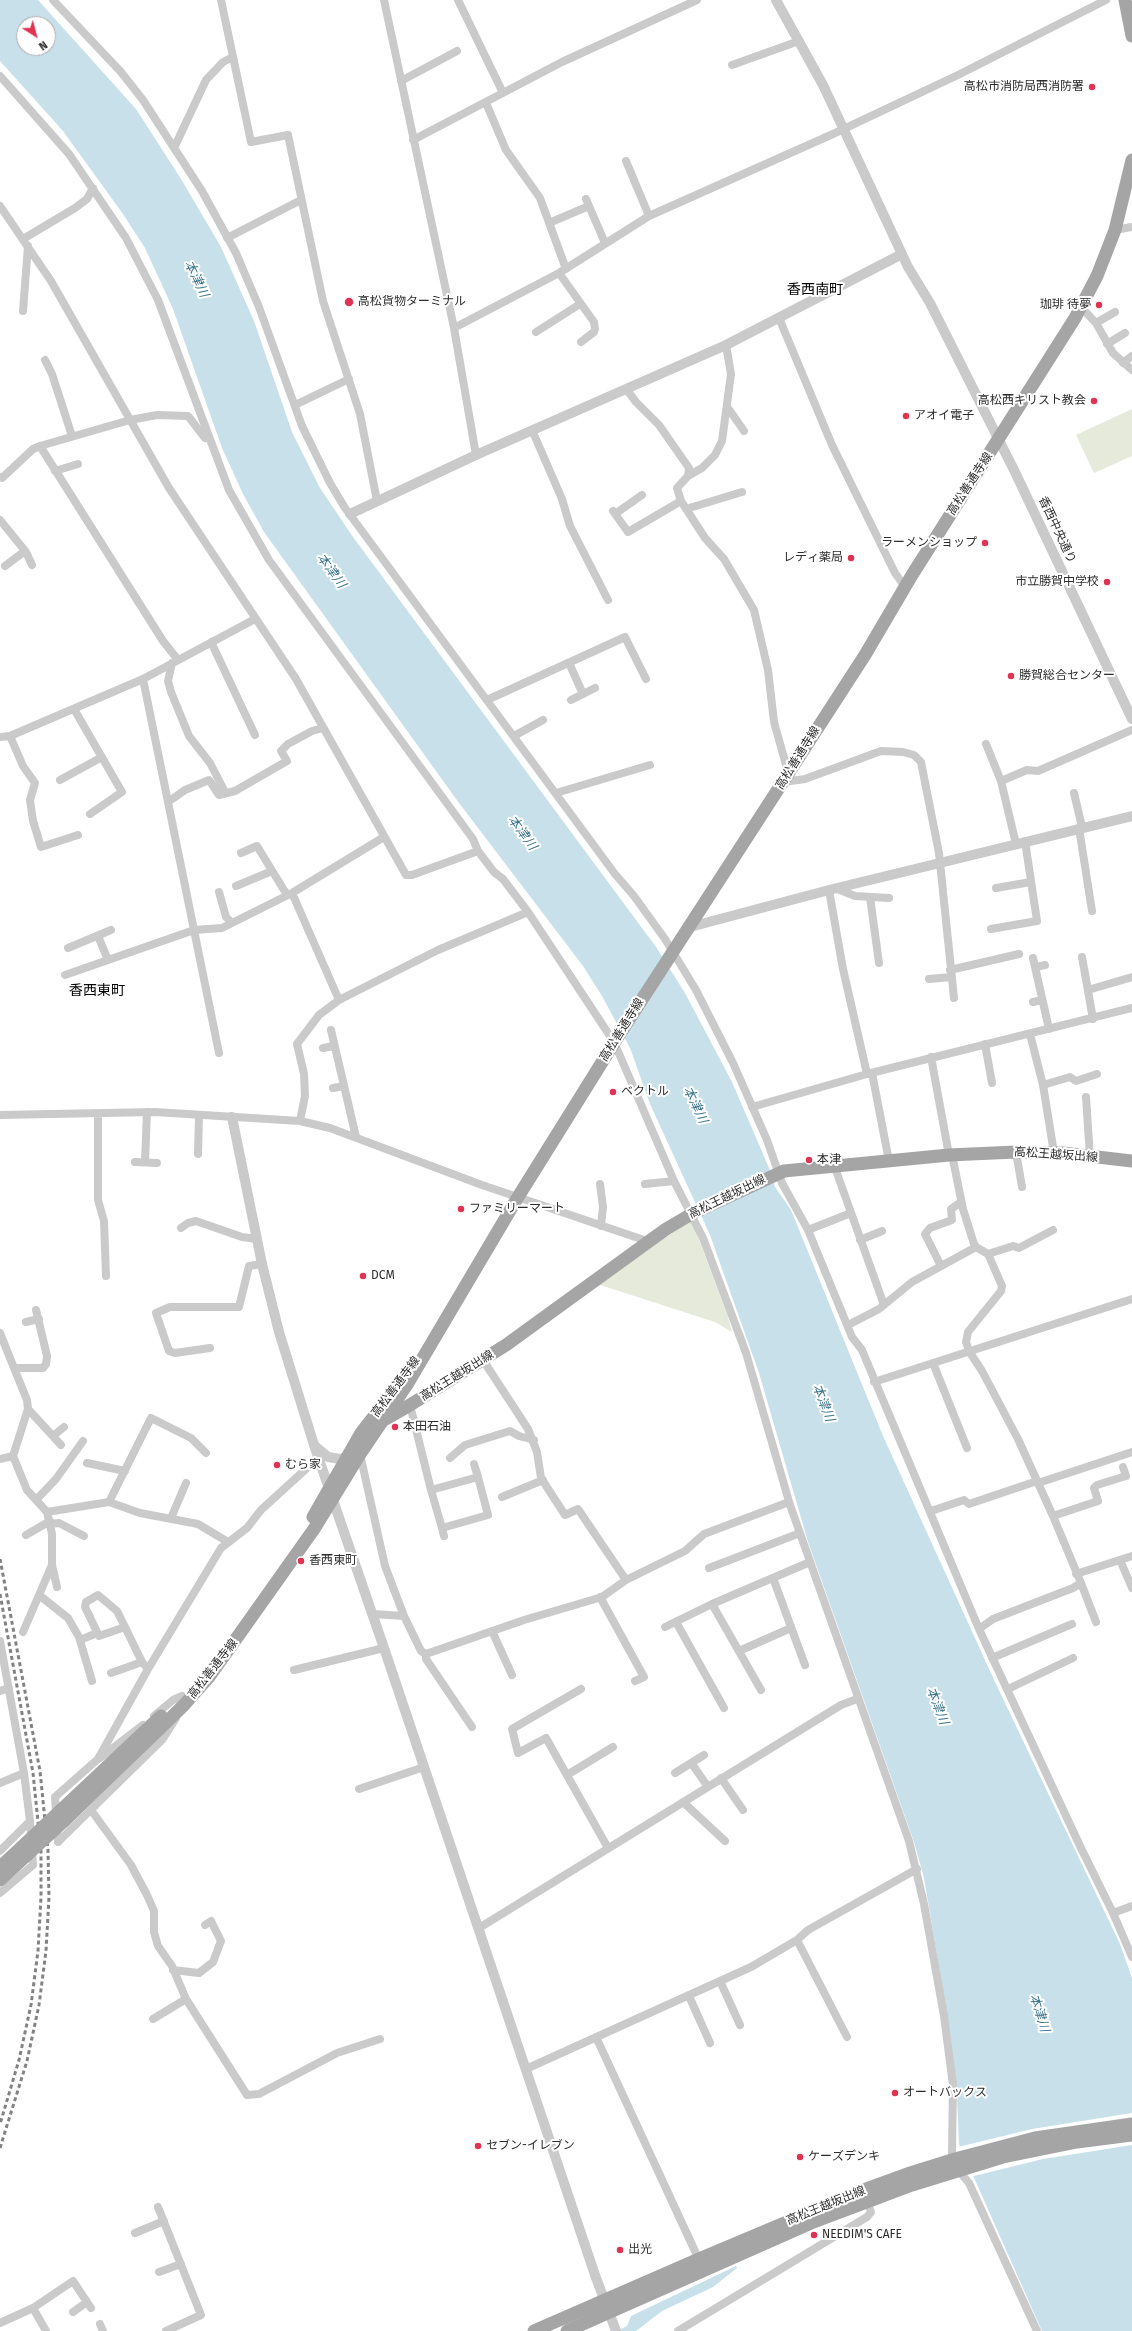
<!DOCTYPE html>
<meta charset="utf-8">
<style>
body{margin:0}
#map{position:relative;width:1132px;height:2331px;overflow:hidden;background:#fff;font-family:"Fira Sans",sans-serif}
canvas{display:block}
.north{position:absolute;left:16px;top:16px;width:40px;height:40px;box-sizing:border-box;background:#fff;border:1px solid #ababab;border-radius:50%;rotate:144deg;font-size:11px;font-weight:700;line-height:16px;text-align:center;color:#2d2d2d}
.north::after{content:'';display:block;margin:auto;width:14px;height:18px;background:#e03354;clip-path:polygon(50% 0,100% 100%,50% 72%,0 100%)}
</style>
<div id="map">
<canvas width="1132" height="2331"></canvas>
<div class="north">N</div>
</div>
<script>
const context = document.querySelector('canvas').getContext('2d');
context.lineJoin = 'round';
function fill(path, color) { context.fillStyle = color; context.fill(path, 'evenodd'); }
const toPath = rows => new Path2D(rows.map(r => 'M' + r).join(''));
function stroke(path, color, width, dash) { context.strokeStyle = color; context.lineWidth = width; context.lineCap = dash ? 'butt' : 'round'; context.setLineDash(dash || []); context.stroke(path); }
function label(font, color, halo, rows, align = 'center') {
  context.font = font + ' "Fira Sans","Noto Sans JP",sans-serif'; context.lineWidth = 4; context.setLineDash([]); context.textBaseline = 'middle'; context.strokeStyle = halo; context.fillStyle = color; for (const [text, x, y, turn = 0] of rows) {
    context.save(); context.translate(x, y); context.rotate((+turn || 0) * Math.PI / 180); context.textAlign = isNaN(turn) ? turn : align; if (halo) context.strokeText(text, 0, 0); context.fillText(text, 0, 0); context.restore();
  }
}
const green = toPath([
 [1132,409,1132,456,1094,473,1076,435],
 [692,1221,728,1317,732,1332,715,1322,597,1284,653,1242]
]);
const water = toPath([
 [0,0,38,0,136,109,181,179,221,247,254,321,292,432,320,488,353,537,656,947,685,993,732,1082,769,1168,775,1187,791,1210,883,1436,995,1682,1120,1944,1132,1978,1132,2331,1042,2331,959,2144,957,2096,949,2026,924,1878,914,1842,808,1542,759,1373,710,1235,650,1104,630,1048,602,996,583,966,459,803,264,532,243,494,222,448,173,309,145,248,123,214,63,131,0,61],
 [24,24,48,24,48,48,24,48],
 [736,2266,737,2268,713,2287,662,2311,636,2331,617,2331,627,2326,631,2316]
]);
const pier = toPath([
 [1132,2113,1132,2145,1043,2159,970,2177,958,2147,1032,2129]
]);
const minor = toPath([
 [53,0,121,72,143,100,202,191,236,253,259,307,302,426,330,483,345,508,615,874,634,896,665,939,696,990,733,1063,767,1140,782,1183,808,1230,852,1337,862,1350,979,1629,1080,1846,1113,1913,1132,1906],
 [221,0,251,142,288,135,323,301,360,414,377,501],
 [384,0,454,328,476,455],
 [458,0,503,93],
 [732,65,799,41],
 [0,76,69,154,126,238,158,300,229,490,269,560,473,839,478,851,494,872,503,879,528,912,614,1042,674,1181,703,1238,746,1353,790,1505,909,1841,924,1904,944,2016,953,2085,952,2153,963,2176,969,2183,1037,2331],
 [401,81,457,51],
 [486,103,506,150,540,198,566,269],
 [413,140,562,62,697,0],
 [175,146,206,80,223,62,233,57],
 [626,161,649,216],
 [586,199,605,243],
 [0,206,51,281,169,488,296,679,406,875,412,875,478,851],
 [549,223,589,206],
 [1115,230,1132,227],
 [227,238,301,200],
 [23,239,75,208,87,199,93,188],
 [559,273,594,322,595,329,594,332,581,342],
 [1081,307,1096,323,1113,353,1132,370],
 [23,311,28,246],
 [779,318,832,445,895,573,906,588],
 [1096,323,1115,312],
 [454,328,559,273,649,216,833,134,958,75,1106,0],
 [536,332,580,304],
 [1107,344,1125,333],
 [45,360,52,374,72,436],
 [1123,363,1132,356],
 [295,405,349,379],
 [728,408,744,431],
 [532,430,562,499,570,526,608,600],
 [40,446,163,641,178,660],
 [55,471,78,464],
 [688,476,702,468,715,455,722,441,731,374,726,345],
 [0,477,2,478,33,449,40,446,130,420,157,415,188,416,205,438],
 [681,501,705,538,724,559,754,610,768,670,774,722,788,772],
 [686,509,742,492],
 [613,511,628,532,681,501,677,488,688,476,689,468,659,425,636,402,627,390],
 [615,514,642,495],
 [0,520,26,552,32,565],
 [5,566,25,551],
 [211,642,255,735],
 [172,663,168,681,171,692,189,736,210,763,225,792],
 [569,663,583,694],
 [143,679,219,1053],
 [487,700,625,637,646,679],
 [571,700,595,688],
 [74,709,122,792,90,814],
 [10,736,23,766,35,783,30,800,33,821,41,847,78,835],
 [514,736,543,720],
 [0,737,10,736,143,679,255,619],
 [986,744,1001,781,1027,770,1038,771,1132,730],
 [60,780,102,757],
 [1001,781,1016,844],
 [783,782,805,779,881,751,903,752,914,755,921,762,939,853,954,998],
 [556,793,650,765],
 [1074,793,1082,827],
 [168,802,185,790,209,780,219,795,235,791,287,761,281,751,288,744,312,731,323,728],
 [1079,828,1092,911],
 [241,853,257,846,287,895],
 [236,886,272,871],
 [835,888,855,896,889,898],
 [996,888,1031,882],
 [829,890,843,969,867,1074],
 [219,892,226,917,232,923],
 [292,893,339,1000,319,1015,297,1044,304,1074,305,1096,300,1121],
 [870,897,879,963],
 [991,929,1037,921,1025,841],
 [98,936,108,960],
 [68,948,111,930],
 [1082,957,1093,1019],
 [1033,958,1049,1029],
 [1036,967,1045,965],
 [950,970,1019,954],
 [65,975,194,930,222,928,292,893,384,837],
 [929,979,951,977],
 [1088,990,1132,977],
 [339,1000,438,950,528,912],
 [1033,1002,1042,1000],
 [331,1030,356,1137],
 [1030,1034,1043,1085,1070,1077,1076,1081,1097,1074],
 [985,1044,992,1083],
 [323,1048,334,1046],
 [931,1057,949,1155],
 [872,1073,889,1161],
 [1043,1085,1054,1153],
 [333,1088,344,1086],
 [1086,1097,1090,1157],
 [752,1107,867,1074,1132,1008],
 [98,1114,98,1200,104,1221,106,1276],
 [0,1115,155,1112,300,1121,330,1128,482,1185,647,1241],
 [1016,1152,1022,1187],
 [198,1154,199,1115],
 [952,1155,963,1209,974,1244,976,1247,988,1254,1002,1286,1001,1291,968,1332,966,1342,969,1351,982,1371,1018,1439,1053,1516,1081,1583,1073,1588,993,1619,979,1629],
 [135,1162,157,1163],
 [145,1162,147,1112],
 [834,1165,884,1305],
 [600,1184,603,1207,601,1226],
 [645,1184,674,1181],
 [181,1228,188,1223,196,1221,242,1237,257,1239],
 [808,1230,851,1213],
 [860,1240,882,1231],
 [988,1254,1013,1246,1019,1248,1053,1230],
 [941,1266,925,1234,930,1228,952,1220,951,1209,961,1202],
 [26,1322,39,1319],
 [848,1325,879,1309,912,1282,976,1247],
 [0,1333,14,1368],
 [210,1348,175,1353,169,1351,156,1313,170,1307,239,1307,249,1266,262,1264],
 [483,1360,528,1429,537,1452,541,1478,565,1515,578,1509,626,1580],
 [933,1363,967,1448],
 [874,1382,1132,1299],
 [410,1405,431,1490,442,1528,488,1515,478,1477,431,1490],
 [28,1409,61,1445],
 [53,1436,64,1427],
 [360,1454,385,1566,404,1616,421,1651,426,1654,524,1620,602,1597,626,1580,685,1551,704,1534,789,1502],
 [13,1456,28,1409,27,1400,14,1368,43,1368,46,1364,47,1356,36,1310],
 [450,1458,465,1445,510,1431,519,1436,534,1440],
 [0,1459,13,1456,27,1490,47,1512,52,1534,52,1565,57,1587],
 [87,1463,125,1471],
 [474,1464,478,1477],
 [1038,1483,1132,1452],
 [502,1497,543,1480],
 [36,1500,56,1479,83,1441],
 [109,1502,140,1513,198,1524,228,1542],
 [931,1511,964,1500,969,1504,1037,1481],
 [47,1512,109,1502,151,1418,191,1438,206,1453],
 [1053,1516,1098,1501,1094,1488,1097,1485,1126,1476,1123,1467],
 [171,1518,186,1483],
 [51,1524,59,1523,84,1536],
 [442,1528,444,1536],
 [26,1535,50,1521],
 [1120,1560,1132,1588],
 [709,1568,800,1533],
 [1076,1574,1132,1556],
 [773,1578,805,1665],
 [1081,1583,1096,1622],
 [39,1595,68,1618,79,1637,92,1681],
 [600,1597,644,1677,635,1681],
 [712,1604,761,1690],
 [373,1614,404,1616],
 [676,1622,724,1708],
 [125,1627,99,1636,85,1607,86,1602,98,1595,117,1611,125,1627,142,1662,148,1669],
 [665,1627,712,1604,810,1562],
 [492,1631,512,1675],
 [23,1632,52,1565],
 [80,1640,97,1633],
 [0,1641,24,1773,30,1821,33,1865,0,1893],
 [739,1651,791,1628],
 [426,1654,426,1659,472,1727],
 [992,1658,1072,1624],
 [294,1670,384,1648],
 [111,1673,142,1662],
 [581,1689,512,1729,518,1753,546,1738,608,1848],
 [1008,1689,1073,1658],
 [0,1691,9,1688],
 [154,1716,173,1700,182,1696],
 [100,1758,143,1725],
 [692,1764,708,1787],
 [675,1773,704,1755],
 [567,1775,613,1747],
 [721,1778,743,1810],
 [0,1783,24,1773],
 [359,1789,424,1767],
 [683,1802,725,1841],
 [91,1810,131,1865,147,1895,154,1911,154,1932,158,1946,172,1966,186,1999,247,2095,259,2094,337,2053,380,2039],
 [58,1842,55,1797,98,1759,148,1669,221,1548,247,1528,261,1510,318,1458],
 [58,1842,162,1740,176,1718],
 [0,1851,30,1821],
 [1113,1913,1132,1957],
 [479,1928,841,1705,857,1699],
 [797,1940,847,2037],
 [173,1970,199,1973,213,1962,221,1941,211,1921,205,1925],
 [720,1981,740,2025],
 [689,1996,710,2043],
 [153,2019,186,1999],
 [596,2037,700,2262],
 [526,2069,751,1967,797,1940,808,1930,917,1869],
 [158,2207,201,2315,166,2331],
 [135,2233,164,2221],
 [159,2272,181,2264],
 [33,2308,46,2331],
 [73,2312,87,2302],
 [0,2323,33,2308,73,2281,91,2308],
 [100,2324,103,2331],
 [678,2331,867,2217,871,2212,866,2198]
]);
const tertiary = toPath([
 [776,0,823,85,908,267,930,303,1015,472,1132,719],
 [350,514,476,455,726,345,902,254],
 [690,927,829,890,1132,816],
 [232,1117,262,1264,279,1332,314,1445,384,1648,595,2275,616,2331],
 [315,1446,328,1457,340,1459,347,1457]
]);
const primary = toPath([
 [1125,0,1132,36],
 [361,1433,410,1405,506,1345,666,1229,695,1212,784,1171,949,1155,1016,1152,1063,1153,1132,1161],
 [313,1517,361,1433,389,1397],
 [61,1810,161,1716],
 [64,1821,184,1705,209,1677,314,1529,360,1454,408,1383,518,1197,619,1035,865,655,912,575,1075,318,1097,276,1115,230,1132,160],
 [0,1867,26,1843],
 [0,1880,27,1855],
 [534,2331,699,2259,863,2190,907,2174,955,2159,1035,2138,1132,2124],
 [567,2331,811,2223,912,2185,1003,2157,1077,2142,1132,2135]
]);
const rail = toPath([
 [0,1559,40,1771,48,1850,49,1897,46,1951,39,2005,27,2061,0,2148],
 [0,1594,33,1773,41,1851,41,1897,38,1951,31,2005,19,2060,0,2124]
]);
const primaryBridge = toPath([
 [26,1843,61,1810],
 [27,1855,64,1821]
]);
const markers = [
 [1092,87,4,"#e03354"],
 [349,302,5,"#e03354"],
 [1099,305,4,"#e03354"],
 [1094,401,4,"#e03354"],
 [906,416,4,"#e03354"],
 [985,543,4,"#e03354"],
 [851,558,4,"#e03354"],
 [1107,582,4,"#e03354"],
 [1011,676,4,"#e03354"],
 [613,1092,4,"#e03354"],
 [809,1160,4,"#e03354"],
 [461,1209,4,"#e03354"],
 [363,1276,4,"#e03354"],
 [395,1427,4,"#e03354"],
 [277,1465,4,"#e03354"],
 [301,1561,4,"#e03354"],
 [895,2093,4,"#e03354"],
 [478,2146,4,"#e03354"],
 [800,2157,4,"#e03354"],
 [814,2235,4,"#e03354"],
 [620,2250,4,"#e03354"]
];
const poiNames = [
 ["高松市消防局西消防署",1084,87,"right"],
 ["高松貨物ターミナル",358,302],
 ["珈琲 待夢",1091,305,"right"],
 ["高松西キリスト教会",1086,401,"right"],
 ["アオイ電子",914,416],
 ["ラーメンショップ",977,543,"right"],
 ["レディ薬局",843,558,"right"],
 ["市立勝賀中学校",1099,582,"right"],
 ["勝賀総合センター",1019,676],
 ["ベクトル",621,1092],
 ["本津",817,1160],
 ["ファミリーマート",469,1209],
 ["DCM",371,1276],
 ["本田石油",403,1427],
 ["むら家",285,1465],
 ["香西東町",309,1561],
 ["オートバックス",903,2093],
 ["セブン-イレブン",486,2146],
 ["ケーズデンキ",808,2157],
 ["NEEDIM'S CAFE",822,2235],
 ["出光",628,2250]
];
const streetNames = [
 ["高松善通寺線",970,484,-57],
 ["香西中央通り",1057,530,65],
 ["高松善通寺線",798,758,-58],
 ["高松善通寺線",622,1030,-58],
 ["高松王越坂出線",1056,1155,4],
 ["高松王越坂出線",727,1197,-26],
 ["高松王越坂出線",457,1376,-32],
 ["高松善通寺線",396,1387,-53],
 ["高松善通寺線",213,1669,-52],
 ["高松王越坂出線",826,2206,-22]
];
const waterNames = [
 ["本津川",196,279,64],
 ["本津川",331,571,54],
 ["本津川",522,833,54],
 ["本津川",695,1105,64],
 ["本津川",823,1403,69],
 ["本津川",937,1706,69],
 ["本津川",1039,2013,73]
];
const quarterNames = [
 ["香西南町",815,290],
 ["香西東町",97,991]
];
fill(green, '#e5eada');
fill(water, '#c7e0ea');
fill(pier, '#fff');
stroke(minor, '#cacaca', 8);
stroke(tertiary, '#cacaca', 10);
stroke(primary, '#a5a5a5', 13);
stroke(rail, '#828282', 3, [4, 3]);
stroke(primaryBridge, '#a5a5a5', 13);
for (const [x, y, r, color] of markers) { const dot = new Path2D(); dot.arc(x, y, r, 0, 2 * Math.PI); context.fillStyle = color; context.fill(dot); stroke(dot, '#fff', 1.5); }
label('12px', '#2d2d2d', '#fff', poiNames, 'left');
label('12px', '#2d2d2d', '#fff', streetNames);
label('italic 13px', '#3e778c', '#fff', waterNames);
label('14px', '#000', '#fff', quarterNames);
</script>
